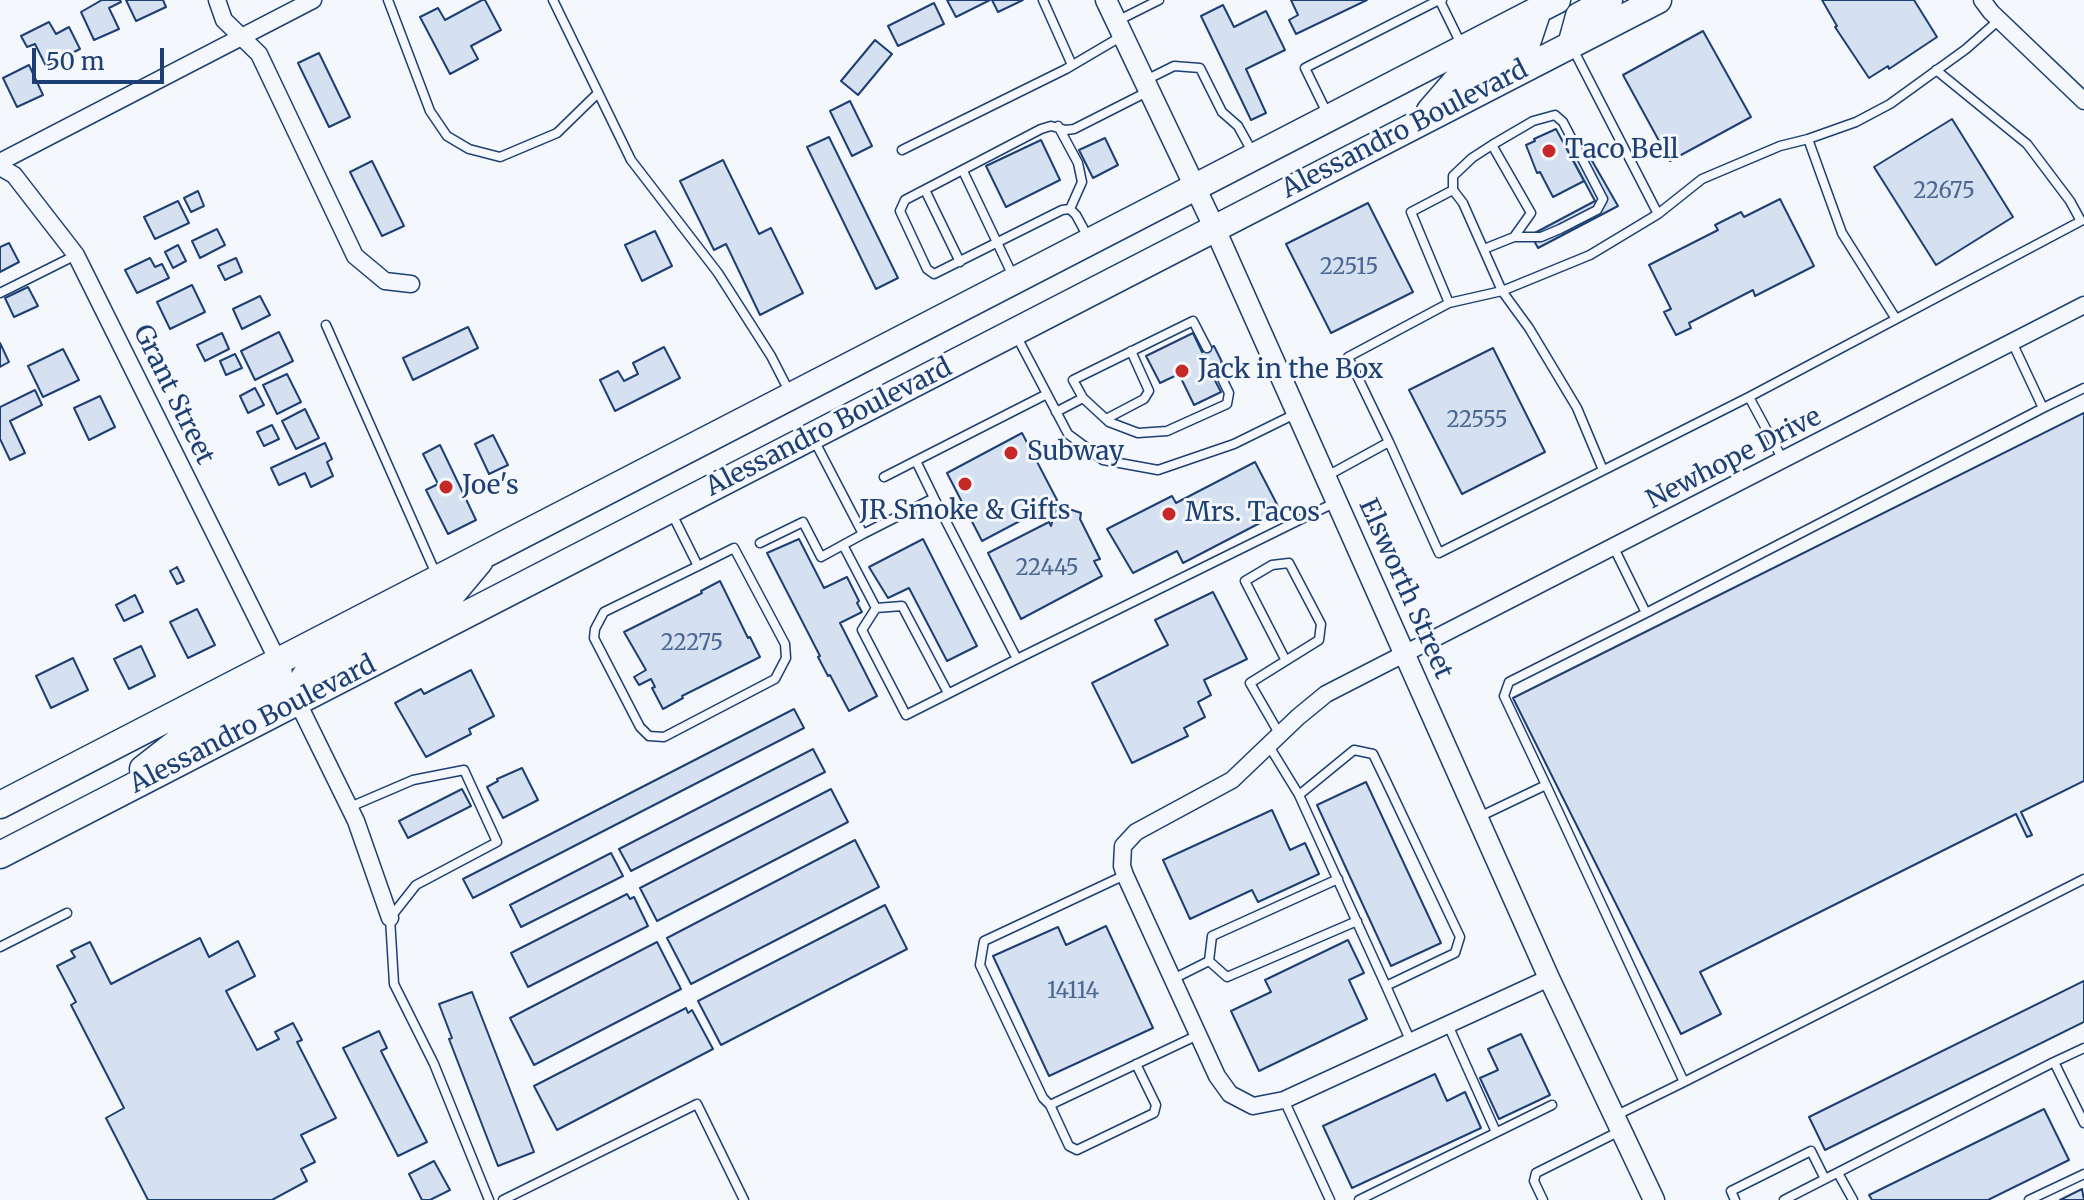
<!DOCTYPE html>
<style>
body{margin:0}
#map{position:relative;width:2084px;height:1200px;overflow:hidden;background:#f4f7fb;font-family:Merriweather,serif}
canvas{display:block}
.scale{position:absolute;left:32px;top:48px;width:132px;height:36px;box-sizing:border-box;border:4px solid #1d3f73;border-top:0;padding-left:10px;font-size:24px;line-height:28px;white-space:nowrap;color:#1d3f73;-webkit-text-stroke:6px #f4f7fb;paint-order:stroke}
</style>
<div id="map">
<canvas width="2084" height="1200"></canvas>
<div class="scale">50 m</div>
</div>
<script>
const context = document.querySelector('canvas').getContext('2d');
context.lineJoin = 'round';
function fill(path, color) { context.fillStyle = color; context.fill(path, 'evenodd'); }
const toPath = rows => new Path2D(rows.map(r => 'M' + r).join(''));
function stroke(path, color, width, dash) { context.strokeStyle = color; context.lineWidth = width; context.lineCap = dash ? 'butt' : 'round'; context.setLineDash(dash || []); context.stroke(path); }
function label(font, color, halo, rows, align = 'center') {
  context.font = font + ' Merriweather,serif'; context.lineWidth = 6; context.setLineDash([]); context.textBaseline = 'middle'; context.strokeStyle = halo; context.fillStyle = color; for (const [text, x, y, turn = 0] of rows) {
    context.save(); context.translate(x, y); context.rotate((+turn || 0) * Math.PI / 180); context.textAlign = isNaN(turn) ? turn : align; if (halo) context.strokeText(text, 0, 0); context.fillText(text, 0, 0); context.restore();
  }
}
const building = toPath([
 [102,0,120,0,121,2,109,8,119,29,94,40,81,12,102,0],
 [126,0,163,0,166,7,136,21,126,0],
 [482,0,485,0,501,30,471,46,478,59,450,74,420,17,438,8,445,20,482,0],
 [947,0,990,0,956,17,947,0],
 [992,0,1023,0,998,12,992,0],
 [1291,0,1367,0,1296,34,1289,20,1298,15,1291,0],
 [1822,0,1914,0,1937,37,1889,69,1888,66,1869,78,1835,27,1837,26,1822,0],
 [934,3,944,24,898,46,888,26,934,3],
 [1223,5,1234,27,1266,11,1285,50,1246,69,1266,113,1251,120,1201,16,1223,5],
 [49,22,56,34,69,27,80,49,46,66,35,44,27,47,21,36,49,22],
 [1703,31,1751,117,1670,161,1623,75,1703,31],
 [875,40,892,54,858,95,841,81,875,40],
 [319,53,350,117,329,127,298,63,319,53],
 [29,65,43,95,17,107,3,78,29,65],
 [850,101,872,146,852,156,830,111,850,101],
 [1952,119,2013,217,1936,265,1874,167,1952,119],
 [1556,129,1584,181,1553,197,1540,172,1537,173,1526,145,1535,141,1534,139,1556,129],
 [829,137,898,278,876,289,807,147,829,137],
 [1105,138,1118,165,1093,178,1079,150,1105,138],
 [1579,138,1618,206,1538,248,1531,235,1595,201,1565,145,1579,138],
 [1041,140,1060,180,1006,207,986,166,1041,140],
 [723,160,759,234,771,228,803,293,760,315,726,244,714,250,680,181,723,160],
 [372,161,404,226,382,236,350,172,372,161],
 [198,191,204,206,191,212,184,198,198,191],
 [1780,199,1814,266,1755,296,1753,290,1689,323,1691,328,1676,335,1664,312,1671,309,1649,265,1718,230,1715,225,1741,212,1744,217,1780,199],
 [178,201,189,223,155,239,144,217,178,201],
 [1368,203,1413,292,1331,333,1286,244,1368,203],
 [217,229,225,245,200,258,192,241,217,229],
 [655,231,672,266,642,281,625,245,655,231],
 [9,243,19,262,0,272,0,247,9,243],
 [178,245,186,261,173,268,165,252,178,245],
 [150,258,155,267,162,264,169,278,137,293,125,270,150,258],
 [236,258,242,272,225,280,218,266,236,258],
 [192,285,205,312,170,329,157,302,192,285],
 [28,287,38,306,14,317,5,298,28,287],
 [260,296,270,315,242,329,233,309,260,296],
 [468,327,478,348,413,380,403,358,468,327],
 [279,332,293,361,255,380,241,351,279,332],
 [222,333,229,349,205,361,197,345,222,333],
 [1193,333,1202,352,1214,346,1222,362,1209,369,1221,392,1194,405,1179,374,1160,383,1146,356,1193,333],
 [0,343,9,362,0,367,0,343],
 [664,347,680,378,615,411,600,380,618,371,624,381,638,374,633,363,664,347],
 [1493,348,1545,452,1462,494,1409,390,1493,348],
 [63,349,79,380,43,397,28,366,63,349],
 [235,354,242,368,226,375,220,361,235,354],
 [287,374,301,402,277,414,263,385,287,374],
 [255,388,264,405,248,413,240,396,255,388],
 [35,390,42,405,10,421,25,453,10,460,0,439,0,407,35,390],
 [100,396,115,427,89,440,74,408,100,396],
 [305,409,319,438,296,449,282,421,305,409],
 [2084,413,2084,781,2021,812,2032,835,2027,837,2016,814,1700,972,1721,1014,1681,1034,1513,698,2084,413],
 [272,425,279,439,264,446,257,432,272,425],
 [1022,433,1057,500,1051,502,1052,504,982,541,947,473,1022,433],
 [493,435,508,465,489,474,475,444,493,435],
 [325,443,332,459,327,462,333,476,311,487,305,473,279,485,271,468,325,443],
 [440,445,476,520,448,534,426,490,438,484,423,454,440,445],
 [1255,462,1281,512,1183,563,1177,551,1133,573,1107,529,1172,496,1176,503,1255,462],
 [1057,505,1081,513,1080,519,1100,559,1094,561,1102,576,1021,619,988,553,1049,522,1051,526,1057,505],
 [799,539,824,588,847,577,859,601,857,603,862,612,840,623,877,696,849,711,830,675,828,676,818,657,820,656,767,553,799,539],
 [923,539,977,646,947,661,909,588,888,598,869,567,923,539],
 [177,567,184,581,177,584,170,571,177,567],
 [720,581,748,638,750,637,760,657,682,696,683,698,663,709,652,688,655,687,651,679,639,685,634,677,646,670,624,632,702,593,701,591,720,581],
 [1213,592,1247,659,1204,680,1211,695,1198,702,1205,717,1184,728,1188,736,1132,763,1092,683,1168,645,1155,620,1213,592],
 [135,595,143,612,124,621,116,605,135,595],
 [197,609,215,645,188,658,170,622,197,609],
 [141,646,155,676,129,689,114,659,141,646],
 [73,658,88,690,51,708,36,676,73,658],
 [471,670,494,716,469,729,471,734,426,757,395,703,421,689,424,694,471,670],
 [794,709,804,728,473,898,463,879,794,709],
 [813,749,825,772,631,871,619,849,813,749],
 [522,768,538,800,503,818,487,787,498,781,497,779,522,768],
 [1366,782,1441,943,1391,966,1317,805,1366,782],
 [462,789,471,806,408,838,399,821,462,789],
 [831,789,848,822,657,921,640,888,831,789],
 [1272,810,1290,850,1305,843,1319,874,1258,902,1252,890,1190,919,1163,860,1272,810],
 [855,840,879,887,691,984,667,938,855,840],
 [611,853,623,876,521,927,510,905,611,853],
 [627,894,630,899,634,897,648,926,528,987,511,953,627,894],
 [885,905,907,949,721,1045,698,1001,885,905],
 [1106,926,1153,1028,1049,1076,993,956,1058,927,1066,945,1106,926],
 [200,938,209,957,238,941,255,976,226,991,257,1050,279,1039,275,1032,293,1023,302,1040,297,1042,336,1118,301,1135,315,1162,301,1169,307,1181,272,1200,148,1200,106,1118,124,1108,71,1005,76,1002,57,966,75,957,71,951,90,942,111,984,200,938],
 [1348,940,1364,973,1349,980,1367,1019,1259,1071,1231,1011,1271,992,1265,980,1348,940],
 [657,942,681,989,534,1065,510,1018,657,942],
 [2084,981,2084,1022,1825,1150,1809,1117,2084,981],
 [472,992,534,1152,498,1166,449,1039,452,1038,439,1004,472,992],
 [686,1008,688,1013,692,1010,713,1049,557,1130,534,1086,686,1008],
 [379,1031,387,1048,381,1051,427,1142,398,1156,343,1048,379,1031],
 [1521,1034,1550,1095,1499,1119,1480,1078,1498,1070,1488,1049,1521,1034],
 [1435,1074,1447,1101,1465,1092,1481,1128,1352,1188,1323,1126,1435,1074],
 [2044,1109,2069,1160,1988,1200,1872,1200,1869,1195,2044,1109],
 [434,1161,450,1190,430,1200,422,1200,409,1174,434,1161],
 [2082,1189,2084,1200,2060,1200,2082,1189]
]);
const service = toPath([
 [388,0,430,111,447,136,469,149,500,157,557,133,598,93],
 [553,0,631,160,718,273,771,356,789,391],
 [1043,0,1072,65],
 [1442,0,1440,1,1461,44],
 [1117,21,1159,0],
 [1144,81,1174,66,1200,68,1222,112,1238,126,1254,155],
 [1327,113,1305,68,1439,0],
 [1058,126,1078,163,1082,182,1070,209],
 [1808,139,1842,233,1896,319],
 [1492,145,1533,121,1555,115,1563,122,1603,199,1597,210,1560,229,1541,237,1514,237],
 [902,150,1066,69,1122,36],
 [963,171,1013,276],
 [925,190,960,262],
 [1453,190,1453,176,1472,158,1492,145,1531,213,1514,237,1484,249],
 [1658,214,1702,179,1780,146,1808,139,1856,122,1890,104,1966,49,1999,20],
 [1088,237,1076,215,1070,209,1062,210,934,274,927,269,900,211,905,200,1041,129,1051,126,1066,130,1074,129,1149,91],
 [0,293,76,255],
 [1449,303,1411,212,1453,190,1463,203,1502,291,1529,328,1577,408,1603,470],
 [326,325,436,574],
 [1017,337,1068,434,1103,460,1158,470,1234,444,1295,414],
 [1749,397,1783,460],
 [1083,398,1109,422,1138,433,1167,431,1227,404,1229,393,1216,366],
 [2043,408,2084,388],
 [1056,412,1083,398,1073,380,1193,321,1207,348],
 [1106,419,1144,399,1149,391,1131,351],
 [814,440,863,534,934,498,1017,659,1336,502],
 [1389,442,1439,553,1749,397,2081,221,2070,201,2027,144,1936,70],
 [916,461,934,498],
 [1327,476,1389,442,1348,357,1449,303,1502,291,1590,255,1658,214,1573,49],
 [884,477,1047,394],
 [672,514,698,566,734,548,785,644,786,658,775,679,664,737,649,736,640,727,594,638,595,629,604,612,698,566],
 [863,534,843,545,876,608,862,630,906,715,1017,659],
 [760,543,803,522,821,557,843,545],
 [876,608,902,606,948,693],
 [1646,613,2043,408,2012,342],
 [1280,735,1250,683,1319,640,1321,624,1289,563,1272,565,1245,581,1285,659],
 [1269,746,1299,795,1354,750,1373,754,1388,785,1460,937,1455,953,1386,986,1411,1042],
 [1546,785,1504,696,1509,682,1646,613,1614,548],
 [1299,795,1386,986],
 [350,807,413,780,464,770,497,842,416,885,390,918,394,984,434,1064,489,1200],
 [1479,817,1546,785,1684,1082,1615,1116],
 [1125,875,984,941,980,965,1043,1098,1050,1105,1198,1035],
 [0,947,67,913],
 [1209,961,1227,977,1357,921],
 [1173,979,1209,961,1212,936,1338,879],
 [1448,1025,1496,1132],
 [2054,1062,2084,1048],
 [1684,1082,2084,879],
 [1284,1100,1330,1200],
 [1050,1105,1069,1146,1077,1150,1154,1113,1156,1105,1136,1064],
 [1838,1173,1853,1200],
 [503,1200,697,1104,744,1200],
 [1359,1200,1552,1105],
 [1543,1200,1534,1181,1536,1173,1620,1131],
 [1735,1200,1731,1191,1811,1151,1825,1179],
 [1784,1200,2054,1062,2084,1123],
 [2029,1200,2084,1174]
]);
const minor = toPath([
 [217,0,224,20,259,54,355,256,385,281,411,284],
 [1982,0,1991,12,2084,101],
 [0,162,313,0],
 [0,167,14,175,76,255,278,661],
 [298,703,356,821,390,918],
 [1549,978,1284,1100,1253,1106,1230,1094,1217,1076,1125,875,1122,866,1123,846,1136,832,1232,780,1298,717,1326,694,2084,305]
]);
const tertiary = toPath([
 [1106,0,1215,229,1549,978,1654,1200]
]);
const primary = toPath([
 [1571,45,1579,16,1609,0],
 [1430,111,1456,81,1527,43,1538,10],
 [298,703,298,687,311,667,453,593,479,562],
 [143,769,184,737,270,694,279,679,278,661],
 [0,805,1557,0],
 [0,855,1658,0]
]);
const markers = [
 [1549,151,8,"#c62828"],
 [1182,371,8,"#c62828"],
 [1011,453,8,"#c62828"],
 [965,484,8,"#c62828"],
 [446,487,8,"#c62828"],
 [1169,514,8,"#c62828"]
];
const numberNames = [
 ["22675",1944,192],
 ["22515",1349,268],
 ["22555",1477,421],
 ["22445",1047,569],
 ["22275",692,644],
 ["14114",1073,992]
];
const streetNames = [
 ["Alessandro Boulevard",1405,130,-27],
 ["Grant Street",173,395,64],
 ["Alessandro Boulevard",829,428,-27],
 ["Newhope Drive",1734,459,-27],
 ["Elsworth Street",1405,589,66],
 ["Alessandro Boulevard",253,725,-27]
];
const poiNames = [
 ["Taco Bell",1565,151],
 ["Jack in the Box",1198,371],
 ["Subway",1027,453],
 ["Joe's",462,487],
 ["JR Smoke & Gifts",965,512,"center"],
 ["Mrs. Tacos",1185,514]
];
fill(building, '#d5e0f0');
stroke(building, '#1d3f73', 2);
stroke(service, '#1d3f73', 11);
stroke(minor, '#1d3f73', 19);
stroke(tertiary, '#1d3f73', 23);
stroke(primary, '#1d3f73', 29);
stroke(service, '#f4f7fb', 8);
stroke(minor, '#f4f7fb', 16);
stroke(tertiary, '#f4f7fb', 20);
stroke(primary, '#f4f7fb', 26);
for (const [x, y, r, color] of markers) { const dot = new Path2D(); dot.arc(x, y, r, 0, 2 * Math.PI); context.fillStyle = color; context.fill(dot); stroke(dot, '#f4f7fb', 3); }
label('22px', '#4b6792', null, numberNames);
label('26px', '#1d3f73', '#f4f7fb', streetNames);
label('26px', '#1d3f73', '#f4f7fb', poiNames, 'left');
</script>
